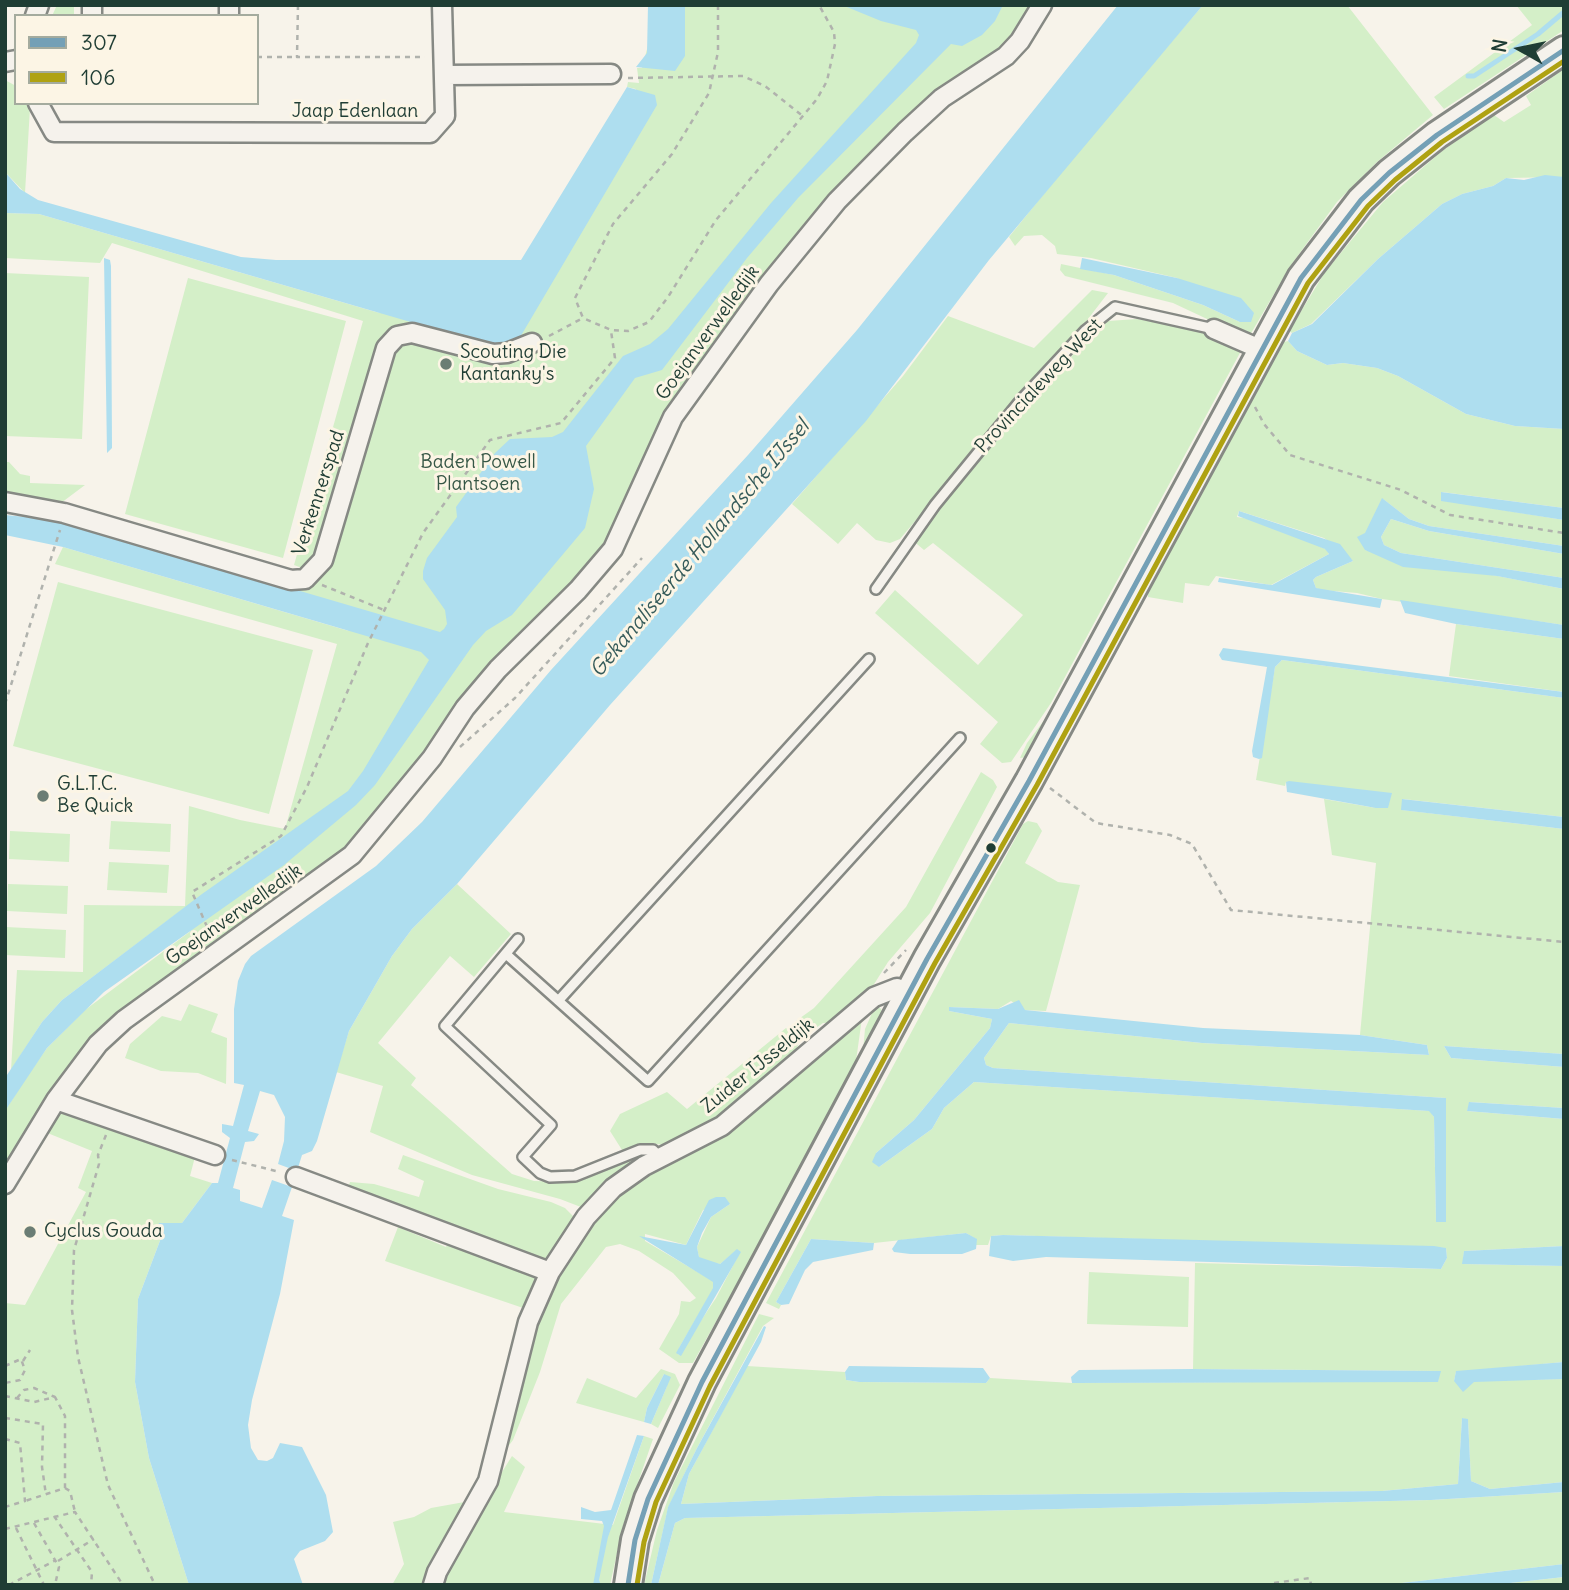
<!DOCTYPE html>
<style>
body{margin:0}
#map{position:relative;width:1569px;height:1590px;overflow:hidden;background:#f7f3ea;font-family:Delius,sans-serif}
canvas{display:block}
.frame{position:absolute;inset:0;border:7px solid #1f3d34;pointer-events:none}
.legend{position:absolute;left:14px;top:14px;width:245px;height:91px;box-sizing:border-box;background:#fcf5e5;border:2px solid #a4ab9e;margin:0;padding:9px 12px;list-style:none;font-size:21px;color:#1f3d34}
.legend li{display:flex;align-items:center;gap:14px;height:35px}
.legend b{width:35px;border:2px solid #a4ab9e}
.north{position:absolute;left:1485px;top:14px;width:70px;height:70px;-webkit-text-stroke:5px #fcf5e5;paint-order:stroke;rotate:279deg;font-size:19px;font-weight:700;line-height:28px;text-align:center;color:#1f3d34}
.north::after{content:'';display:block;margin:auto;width:24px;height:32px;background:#1f3d34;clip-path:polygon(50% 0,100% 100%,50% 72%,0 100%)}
</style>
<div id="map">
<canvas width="1569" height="1590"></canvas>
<div class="frame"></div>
<ul class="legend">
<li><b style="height:9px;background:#74a0b6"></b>307</li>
<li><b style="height:9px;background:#afa212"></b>106</li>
</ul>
<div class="north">N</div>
</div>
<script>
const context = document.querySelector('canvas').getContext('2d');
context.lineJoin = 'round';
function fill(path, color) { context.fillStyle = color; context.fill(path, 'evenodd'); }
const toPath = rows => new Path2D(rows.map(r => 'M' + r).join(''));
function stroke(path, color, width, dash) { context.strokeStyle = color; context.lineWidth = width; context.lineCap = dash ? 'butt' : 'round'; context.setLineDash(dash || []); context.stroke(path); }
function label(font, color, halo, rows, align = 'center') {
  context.font = font + ' Delius,sans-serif'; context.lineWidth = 6; context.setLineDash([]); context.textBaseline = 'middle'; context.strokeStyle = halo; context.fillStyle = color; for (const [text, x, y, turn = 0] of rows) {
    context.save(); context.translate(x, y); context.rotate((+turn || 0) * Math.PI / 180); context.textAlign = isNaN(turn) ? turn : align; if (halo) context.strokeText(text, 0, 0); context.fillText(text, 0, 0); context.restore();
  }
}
const green = toPath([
 [57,5,74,5,74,16,52,16],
 [654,5,1037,5,1003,49,936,96,766,280,597,557,367,835,124,1020,5,1176,5,1111,25,1079,47,1048,85,1010,192,930,187,906,62,1000,42,1022,11,1070,17,970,83,972,84,905,185,906,189,806,240,820,285,829,337,644,55,564,63,547,349,631,293,598,302,568,294,565,363,321,112,243,100,263,5,258,5,213,39,214,376,312,513,336,636,89,627,87,628,82,639,83,637,68,642,68,654,23],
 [1203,5,1347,5,1433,115,1377,162,1337,202,1291,265,1250,335,1237,333,1173,303,1065,276,1060,270,1061,264,1114,275,1203,305,1240,322,1177,278,1091,258,1057,254,1055,246,1042,235,1024,236,1015,246,1009,237,1092,134],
 [1516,5,1564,5,1564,30,1444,109,1434,97,1532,25],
 [1564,69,1564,177,1506,178,1493,186,1462,194,1442,204,1378,259,1311,324,1292,333,1289,331,1325,272,1383,202,1442,151,1486,120,1494,115,1504,122,1531,105,1526,96],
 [5,80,16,86,16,103,27,103,30,108,25,193,5,172],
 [5,273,89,277,82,439,5,436],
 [188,278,346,321,283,558,125,514],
 [1092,290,1108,293,1065,349,1037,377,900,539,890,543,876,540,857,523,838,544,792,504,903,376,948,316,1034,348],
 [1137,319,1207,332,1241,347,1241,351,1051,703,1011,762,1002,763,980,744,998,722,875,613,895,590,978,665,1023,615,933,543,924,550,911,539,1044,385,1088,339,1108,321],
 [1288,341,1297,351,1327,365,1343,363,1377,368,1398,376,1466,414,1515,426,1564,429,1564,508,1442,492,1441,500,1564,520,1564,546,1429,526,1409,519,1383,499,1365,550,1564,589,1564,625,1382,599,1357,593,1321,590,1316,588,1313,580,1316,577,1353,561,1324,538,1239,511,1237,517,1257,520,1326,549,1329,554,1271,585,1216,576,1209,586,1185,583,1183,603,1148,597,1148,592,1247,407,1284,342],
 [5,462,9,462,20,474,30,476,30,483,85,485,53,509,5,495],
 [1391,519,1429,531,1564,554,1564,578,1401,553,1384,545,1381,537],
 [58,582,313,650,269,814,13,746],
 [1456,624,1564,639,1564,692,1449,676],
 [1282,660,1564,698,1564,817,1403,799,1402,810,1564,829,1564,1054,1444,1046,1451,1058,1564,1067,1564,1108,1470,1102,1467,1111,1564,1119,1564,1246,1464,1251,1463,1264,1564,1266,1564,1362,1456,1372,1454,1381,1564,1379,1564,1482,1490,1489,1471,1481,1468,1420,1462,1418,1458,1484,1382,1491,877,1496,681,1504,689,1474,747,1366,845,1372,846,1380,859,1382,986,1383,990,1378,1072,1383,1438,1381,1440,1371,1193,1369,1195,1263,1441,1269,1447,1258,1446,1248,1003,1235,991,1236,988,1245,976,1245,976,1239,966,1233,874,1243,811,1239,776,1302,781,1305,779,1309,766,1303,1023,824,1028,821,1037,823,1042,831,1025,863,1058,882,1080,885,1046,1011,1024,1010,1011,1001,998,1009,949,1007,949,1011,992,1019,990,1028,914,1120,876,1153,879,1167,932,1129,944,1108,974,1082,1430,1111,1434,1117,1436,1222,1446,1222,1446,1098,993,1068,986,1065,984,1058,1009,1023,1202,1043,1429,1055,1427,1045,1360,1035,1376,863,1332,855,1324,799,1376,808,1286,782,1285,786,1256,780,1275,667],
 [1054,707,1028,757,1020,758,1027,743],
 [981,772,993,780,997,787,930,913,888,962,871,989,831,1023,823,1023,806,1035,796,1021,814,1008,906,907],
 [111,821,171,824,170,852,109,849],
 [10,831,70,834,69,862,9,859],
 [109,862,169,865,167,893,107,890],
 [8,884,68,886,67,914,7,911],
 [457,884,511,934,474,977,450,956,378,1043,416,1078,411,1085,512,1174,534,1181,575,1182,644,1155,645,1157,586,1209,560,1199,472,1175,370,1132,383,1086,336,1072,349,1031,392,956,412,929],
 [6,927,66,930,65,958,5,955],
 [189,1004,218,1014,211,1032,227,1038,226,1084,198,1073,161,1071,125,1058,130,1044,162,1016,181,1021],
 [876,1004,881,1009,883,1017,863,1051,865,1029],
 [862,1018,855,1068,849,1082,693,1363,679,1363,659,1349,679,1314,681,1301,690,1302,696,1298,673,1273,639,1251,620,1244,606,1247,561,1304,540,1372,513,1440,504,1452,535,1318,574,1244,614,1195],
 [730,1204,711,1217,697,1247,699,1258,708,1263,720,1264,737,1250,740,1252,716,1298,678,1355,679,1348,714,1288,713,1281,645,1241,645,1234,686,1245,703,1210],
 [786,1028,800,1041,787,1068,731,1113,672,1146,649,1143,622,1150,610,1131,620,1114,667,1092,687,1109],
 [66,1111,196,1153,190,1176,212,1183,182,1223,169,1224,164,1230,138,1299,135,1382,149,1458,189,1585,5,1585,5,1303,25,1305,86,1192,78,1188,92,1151,45,1132,56,1116],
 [403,1155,498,1189,551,1202,565,1208,576,1219,555,1256,533,1261,347,1191,350,1182,374,1184,419,1197,424,1181,398,1169],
 [398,1227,446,1247,451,1237,534,1274,537,1282,529,1310,385,1261],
 [1089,1272,1189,1277,1188,1327,1087,1324],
 [759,1314,774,1318,763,1326,697,1448,668,1508,651,1585,644,1585,657,1530,674,1482],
 [661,1369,675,1374,680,1385,658,1428,651,1424,667,1386,664,1374,647,1408,644,1422,576,1403,587,1378,636,1398],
 [644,1436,653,1439,623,1526,610,1585,436,1585,450,1555,512,1456,525,1467,504,1512,613,1525],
 [1564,1492,1564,1564,1385,1585,658,1585,675,1523,685,1518,1431,1500],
 [470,1501,427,1585,392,1585,404,1564,393,1522,414,1517,431,1508],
 [1564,1577,1564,1585,1492,1585]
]);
const water = toPath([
 [648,5,685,5,685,56,675,71,636,67,647,53],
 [842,5,1003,5,995,21,982,35,962,46,951,44,798,198,747,258,662,370,635,378,586,446,594,489,585,528,512,615,486,631,473,645,375,785,356,805,284,865,104,992,47,1048,5,1111,5,1078,42,1022,62,1000,202,894,348,791,363,771,429,660,421,652,63,547,5,535,5,515,58,520,440,632,444,629,447,624,445,610,423,579,423,571,427,558,457,517,456,507,495,453,510,439,552,437,563,432,623,356,650,344,668,329,771,203,916,43,919,35,916,30,881,21],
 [1118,5,1203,5,989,260,866,421,610,705,457,884,412,929,392,956,349,1031,317,1141,312,1151,302,1155,297,1171,278,1164,284,1141,285,1117,274,1095,260,1091,248,1131,259,1134,254,1141,245,1142,233,1188,240,1190,240,1201,262,1208,272,1180,292,1187,282,1216,294,1220,280,1294,252,1400,248,1425,251,1448,258,1460,267,1461,273,1458,280,1443,302,1447,326,1495,333,1532,325,1541,300,1551,294,1559,303,1585,189,1585,149,1458,135,1382,138,1299,164,1230,158,1227,159,1223,182,1223,212,1183,218,1183,230,1138,222,1132,222,1124,233,1126,244,1085,234,1083,234,1009,238,981,245,964,251,956,376,866,422,822,551,670,748,455,857,330],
 [627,87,655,95,657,105,519,339,507,350,39,214,5,213,5,172,20,189,38,200,241,257,276,260,521,260],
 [1545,175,1564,177,1564,429,1515,426,1466,414,1398,376,1377,368,1343,363,1327,365,1297,351,1288,341,1292,333,1312,324,1378,259,1442,204,1462,194,1493,186,1506,178,1524,180],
 [104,258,110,260,111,266,112,448,107,453],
 [1082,258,1177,278,1241,298,1254,313,1251,322,1240,322,1203,305,1114,275,1080,269],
 [1441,492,1564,508,1564,520,1441,501],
 [1382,498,1409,519,1429,526,1564,546,1564,554,1429,531,1391,519,1381,537,1384,545,1401,553,1564,578,1564,589,1497,576,1403,567,1365,550,1357,537,1365,533],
 [1239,511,1340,544,1353,561,1316,577,1313,580,1316,588,1382,599,1380,608,1218,582,1219,578,1272,585,1329,554,1325,549,1238,516],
 [1400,600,1564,625,1564,639,1456,624,1405,613],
 [1223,648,1564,692,1564,698,1282,660,1275,667,1262,758,1259,759,1253,757,1252,751,1267,667,1222,660,1219,655],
 [1289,781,1392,793,1388,808,1376,808,1287,792,1286,782],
 [1402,799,1564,817,1564,829,1401,810],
 [1019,1000,1025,1010,1203,1028,1360,1035,1427,1045,1429,1055,1202,1043,1009,1023,984,1058,986,1065,993,1068,1446,1098,1446,1222,1436,1222,1434,1117,1429,1111,974,1082,944,1108,932,1129,879,1167,872,1162,876,1153,914,1120,990,1028,992,1019,949,1011,949,1007,998,1009],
 [1444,1046,1564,1054,1564,1067,1451,1058],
 [1469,1102,1564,1108,1564,1119,1467,1111],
 [716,1197,725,1197,730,1204,711,1217,702,1233,697,1247,699,1257,720,1264,737,1249,741,1252,681,1356,676,1353,713,1288,713,1282,639,1236,686,1245,709,1200],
 [966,1233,977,1239,976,1249,962,1254,910,1254,894,1252,892,1249,898,1240],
 [1003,1235,1434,1246,1446,1248,1447,1258,1441,1269,1046,1257,1013,1261,989,1256,991,1236],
 [811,1239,874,1243,873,1250,813,1262,805,1270,789,1304,781,1305,776,1302],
 [1564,1246,1564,1266,1462,1264,1464,1251],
 [764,1326,766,1327,761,1342,689,1474,681,1504,877,1496,1382,1491,1458,1484,1462,1418,1468,1419,1471,1481,1490,1489,1564,1482,1564,1492,1431,1500,685,1518,675,1523,658,1585,651,1585,668,1507,697,1448],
 [1564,1362,1564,1379,1474,1382,1463,1392,1454,1381,1456,1371],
 [849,1366,983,1368,990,1378,986,1383,859,1382,846,1380,845,1372],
 [1079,1370,1193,1369,1441,1371,1438,1382,1072,1383,1071,1377],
 [664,1374,671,1377,651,1424,644,1422,647,1408],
 [637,1435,644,1436,608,1537,599,1580,601,1585,593,1585,604,1526,602,1521,581,1519,581,1507,595,1512,611,1510],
 [1564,1564,1564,1577,1492,1585,1385,1585]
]);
const stream = toPath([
 [1468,76,1474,76,1538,34,1564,12]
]);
const path = toPath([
 [298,5,297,57,425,57],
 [718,5,718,52,709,93,672,154,613,224,575,298,583,318,611,330,628,331,649,322,668,297,716,220,817,99,827,81,835,44,834,32,819,5],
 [257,57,296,57],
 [628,78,743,76,765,86,804,117],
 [549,336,583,318],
 [1255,407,1264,424,1290,455,1401,490,1450,515,1564,533],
 [322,585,384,610],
 [5,704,60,530],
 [460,747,515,698,642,558],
 [1050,788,1096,823,1170,835,1192,844,1231,910,1564,942],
 [211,936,192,892,281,836,307,787,368,643,423,533,490,440,561,423,615,358,611,331],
 [884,973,906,950],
 [106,1135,98,1155,99,1164,74,1250,72,1310,78,1357,108,1485,155,1585],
 [232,1160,280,1172],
 [23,1361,30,1350],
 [5,1366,21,1359,25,1370,20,1380,5,1383],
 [5,1396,34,1402,55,1397,65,1416,65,1488,25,1501],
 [17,1398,24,1390,34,1388,55,1397],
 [5,1418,43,1424,42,1467,46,1495],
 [5,1439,20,1443,25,1501,5,1507],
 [65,1488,70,1491,75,1512],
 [54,1516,92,1572,91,1585],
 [34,1523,59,1567,55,1585],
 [16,1528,44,1585],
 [5,1529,75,1512,123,1585],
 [58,1561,94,1539],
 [1274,1583,1310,1578,1311,1585],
 [9,1585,56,1560]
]);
const lane = toPath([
 [876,589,935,505,1021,400,1085,331,1115,307,1214,329],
 [518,939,445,1026,551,1125,523,1157,540,1173,550,1177,575,1176,640,1150,653,1150,661,1158],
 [506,954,648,1081,960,738],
 [559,1000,869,659]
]);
const street = toPath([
 [92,5,92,16],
 [229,5,229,16],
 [35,16,39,5],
 [5,62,16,60],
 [444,75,611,74],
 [38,103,54,132,430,133,445,116,442,5],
 [1214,329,1260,349],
 [5,502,64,513,291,580,305,579,323,560,386,348,397,336,412,333,493,354,507,353,532,343],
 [56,1100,215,1155],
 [296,1177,550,1272],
 [5,1184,56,1100,98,1044,124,1020,352,855,432,758,465,708,498,669,578,590,613,549,673,417,769,284,837,201,905,132,942,98,1006,56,1020,41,1042,5],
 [433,1585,437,1572,488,1481,528,1322,550,1272,586,1217,613,1188,644,1166,722,1126,874,997,897,988,908,994]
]);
const primary = toPath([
 [628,1585,635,1540,648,1499,702,1382,927,959,1029,781,1301,278,1361,200,1389,173,1437,135,1564,50]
]);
const bus1 = toPath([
 [628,1585,635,1540,648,1499,702,1382,927,959,1029,781,1301,278,1361,200,1389,173,1437,135,1564,50]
]);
const bus2 = toPath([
 [637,1585,644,1542,656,1502,710,1386,935,963,1037,785,1308,283,1368,206,1395,180,1442,142,1564,61]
]);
const markers = [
 [446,364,7,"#6b7d74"],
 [43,796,7,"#6b7d74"],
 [991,848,6,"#1f3d34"],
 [30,1232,7,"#6b7d74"]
];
const streetNames = [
 ["Jaap Edenlaan",355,112],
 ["Goejanverwelledijk",708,333,-54],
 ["Provincialeweg West",1039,386,-47],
 ["Verkennerspad",319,493,-72],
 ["Goejanverwelledijk",234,915,-35],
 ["Zuider IJsseldijk",758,1066,-39]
];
const poiNames = [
 ["Scouting Die",460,353],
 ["Kantanky's",460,375],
 ["G.L.T.C.",57,785],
 ["Be Quick",57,807],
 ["Cyclus Gouda",44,1232]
];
const parkNames = [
 ["Baden Powell",478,463],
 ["Plantsoen",478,485]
];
const waterNames = [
 ["Gekanaliseerde Hollandsche IJssel",700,549,-50]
];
fill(green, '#d4efc8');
fill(water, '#aedeef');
stroke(stream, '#aedeef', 5);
stroke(lane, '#868984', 14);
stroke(street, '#868984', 23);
stroke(primary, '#868984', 32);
stroke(path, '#b0b2ad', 2.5, [5, 5]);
stroke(lane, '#f5f2ec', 9);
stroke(street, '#f5f2ec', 18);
stroke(primary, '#f5f2ec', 26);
stroke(bus1, '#74a0b6', 5);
stroke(bus2, '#afa212', 5);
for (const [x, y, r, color] of markers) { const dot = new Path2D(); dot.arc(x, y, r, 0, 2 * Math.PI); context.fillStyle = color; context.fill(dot); stroke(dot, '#fcf5e5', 2.5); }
label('19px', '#1f3d34', '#fcf5e5', streetNames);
label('19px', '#1f3d34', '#fcf5e5', poiNames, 'left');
label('19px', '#365746', '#fcf5e5', parkNames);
label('italic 21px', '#355b5a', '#fcf5e5', waterNames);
</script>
